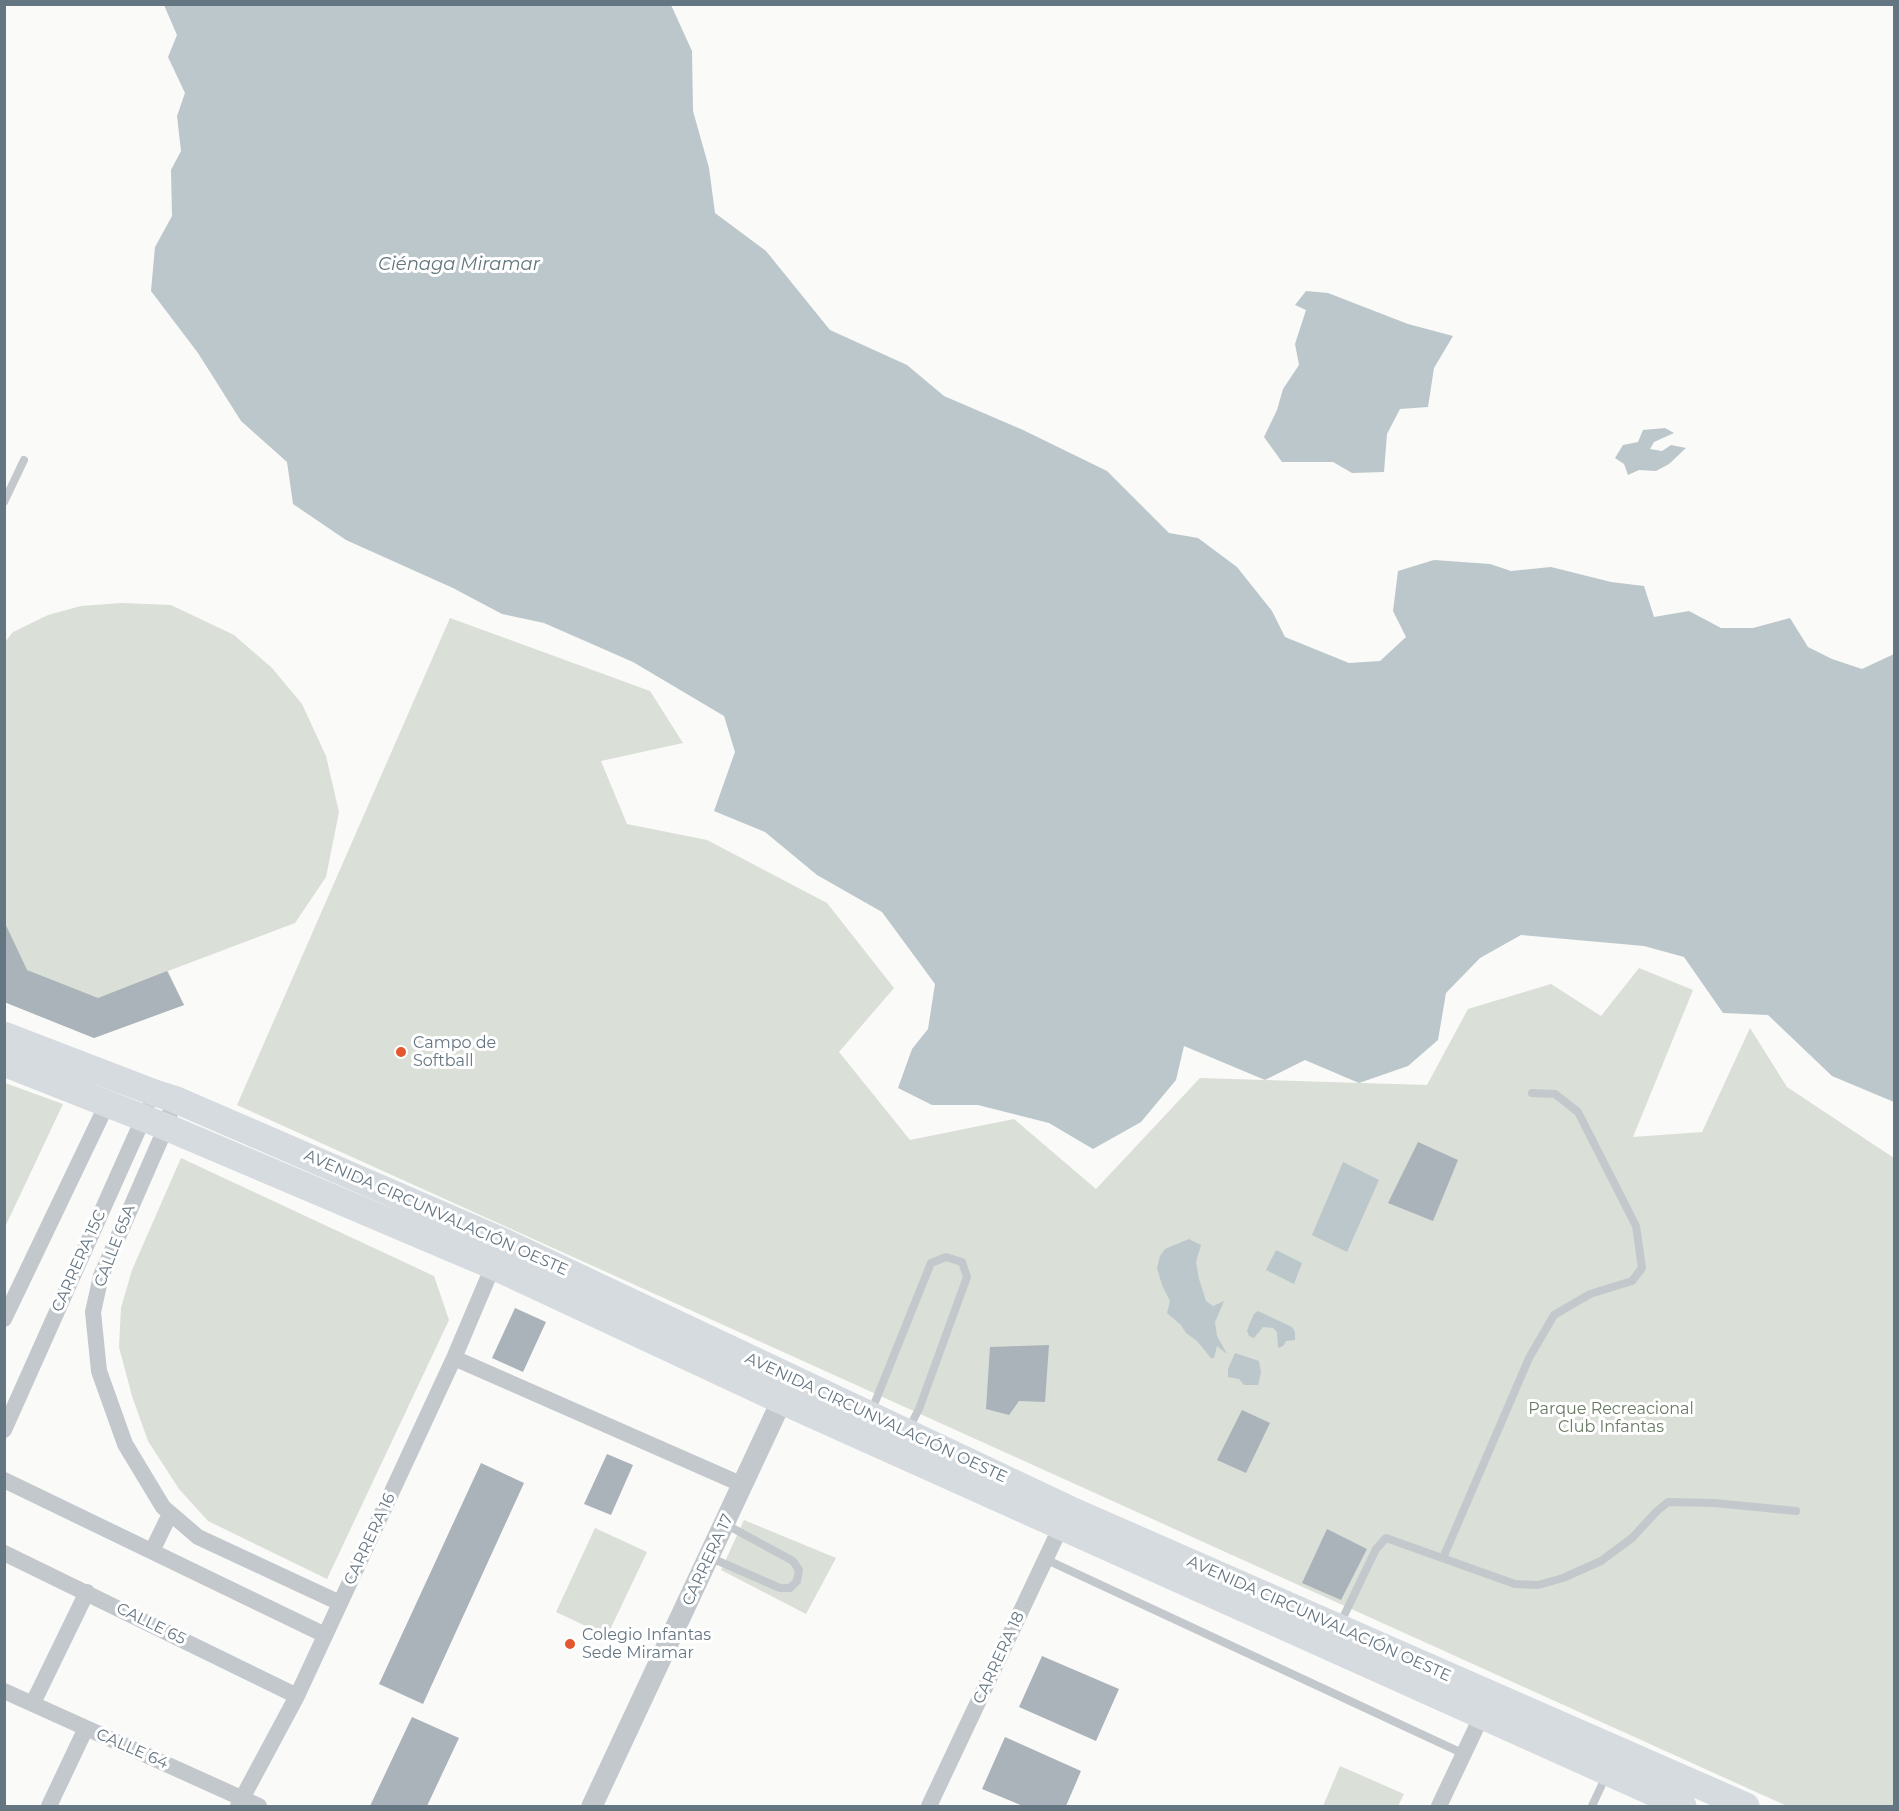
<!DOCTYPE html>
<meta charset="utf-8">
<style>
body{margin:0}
#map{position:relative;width:1899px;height:1811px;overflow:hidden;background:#fafaf8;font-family:Montserrat,sans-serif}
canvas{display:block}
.frame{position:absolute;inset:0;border:6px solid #657683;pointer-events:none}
</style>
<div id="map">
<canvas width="1899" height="1811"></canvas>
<div class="frame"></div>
</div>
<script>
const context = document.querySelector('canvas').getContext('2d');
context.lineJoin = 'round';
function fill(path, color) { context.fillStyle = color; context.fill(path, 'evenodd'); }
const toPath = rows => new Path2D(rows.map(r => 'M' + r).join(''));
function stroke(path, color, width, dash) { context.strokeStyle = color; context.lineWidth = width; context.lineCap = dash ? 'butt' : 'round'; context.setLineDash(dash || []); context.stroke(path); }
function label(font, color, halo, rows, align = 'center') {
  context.font = font + ' Montserrat,sans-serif'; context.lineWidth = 6; context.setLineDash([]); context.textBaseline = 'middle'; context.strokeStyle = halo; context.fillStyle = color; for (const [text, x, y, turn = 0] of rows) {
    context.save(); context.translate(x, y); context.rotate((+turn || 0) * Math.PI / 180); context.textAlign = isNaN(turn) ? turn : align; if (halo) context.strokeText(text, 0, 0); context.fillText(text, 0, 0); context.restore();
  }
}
const green = toPath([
 [121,603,171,605,234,635,272,668,302,704,326,756,339,812,326,877,295,923,168,971,184,1005,94,1038,5,1002,5,642,13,632,48,615,81,606],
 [450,618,650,691,683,743,601,761,627,824,707,840,827,903,894,988,839,1052,910,1140,1014,1119,1096,1189,1200,1078,1427,1085,1468,1009,1551,984,1601,1016,1639,968,1693,990,1633,1137,1702,1132,1750,1028,1787,1087,1894,1158,1894,1806,1787,1806,237,1105],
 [5,1083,63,1104,5,1227,4,1083],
 [181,1158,434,1276,449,1320,327,1579,208,1521,179,1489,148,1441,132,1396,119,1347,121,1308,132,1270],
 [744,1520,836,1558,806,1614,721,1570],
 [595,1528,647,1552,607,1636,556,1612],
 [1340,1766,1404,1794,1398,1806,1323,1806]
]);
const water = toPath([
 [164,5,671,5,692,51,693,111,709,168,715,213,766,251,830,330,907,365,944,396,1023,430,1107,471,1169,533,1198,538,1237,567,1272,611,1285,637,1349,663,1380,661,1406,637,1393,611,1398,571,1434,560,1490,564,1511,571,1551,567,1611,582,1644,586,1654,617,1689,611,1721,628,1753,628,1790,618,1808,647,1832,659,1862,669,1894,654,1894,1102,1832,1076,1768,1015,1723,1013,1684,957,1644,946,1521,935,1480,958,1446,993,1438,1040,1408,1066,1359,1083,1305,1060,1265,1080,1184,1046,1176,1080,1141,1122,1093,1149,1049,1123,978,1105,932,1105,898,1088,912,1049,928,1029,935,984,882,912,817,875,765,832,714,811,735,752,724,716,633,662,544,623,502,614,453,588,346,540,293,504,287,462,241,421,198,353,151,291,155,247,172,216,171,170,181,151,177,116,185,93,168,57,177,35],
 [1306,291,1328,293,1408,324,1453,336,1434,368,1428,407,1400,409,1387,434,1384,472,1352,473,1333,462,1282,462,1264,437,1277,410,1283,389,1299,365,1295,344,1306,310,1295,305],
 [1665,428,1674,433,1654,442,1650,449,1662,451,1671,445,1686,448,1669,464,1656,471,1639,470,1628,475,1624,464,1615,458,1623,445,1638,442,1643,430],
 [1343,1162,1379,1180,1347,1252,1312,1235],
 [1189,1239,1201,1245,1196,1262,1199,1279,1206,1301,1213,1306,1224,1301,1215,1322,1217,1336,1227,1354,1217,1346,1214,1358,1211,1358,1197,1341,1186,1333,1181,1325,1167,1313,1170,1301,1162,1285,1157,1268,1160,1256,1165,1249],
 [1276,1250,1302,1263,1294,1284,1266,1270],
 [1258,1311,1292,1327,1295,1332,1295,1340,1286,1341,1283,1346,1278,1348,1277,1332,1273,1328,1263,1327,1254,1338,1249,1336,1247,1331,1249,1325,1254,1314],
 [1235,1353,1259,1361,1261,1373,1258,1385,1244,1385,1239,1379,1228,1377,1228,1369]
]);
const building = toPath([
 [4,921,27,970,98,998,167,971,184,1005,94,1038,4,1002],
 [1418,1142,1458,1160,1433,1221,1388,1203],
 [515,1308,546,1322,523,1372,492,1358],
 [1049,1345,1045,1402,1019,1401,1009,1415,986,1409,990,1347],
 [1242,1410,1270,1423,1246,1473,1217,1460],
 [607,1454,633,1465,611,1515,584,1504],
 [481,1463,524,1483,423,1704,379,1684],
 [1327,1529,1367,1549,1341,1600,1302,1583],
 [1042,1656,1119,1689,1096,1741,1019,1707],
 [412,1717,459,1738,427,1806,370,1806],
 [1005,1737,1081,1771,1066,1806,1023,1806,982,1789]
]);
const service = toPath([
 [4,502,24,460],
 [871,1412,931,1263,946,1257,962,1262,967,1277,919,1409,908,1430],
 [709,1557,780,1588,790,1588,797,1581,799,1570,793,1561,725,1524],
 [1443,1558,1529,1358,1554,1315,1590,1294,1632,1281,1642,1268,1636,1226,1578,1112,1555,1094,1532,1093],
 [1045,1559,1464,1754],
 [1340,1624,1376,1549,1386,1538,1515,1584,1538,1585,1563,1578,1601,1561,1632,1538,1657,1511,1668,1502,1715,1503,1796,1511],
 [1592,1806,1606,1776]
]);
const minor = toPath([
 [174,1099,166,1127,101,1276,93,1312,99,1371,125,1444,163,1507,198,1537,340,1603],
 [4,1319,107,1104],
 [454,1358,743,1485],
 [4,1430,147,1110],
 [4,1480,325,1635],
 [152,1551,170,1514],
 [4,1553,297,1696],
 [4,1691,259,1806],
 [33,1703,87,1592],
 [49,1806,86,1728],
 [238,1806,297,1696,454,1358,493,1266],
 [929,1806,1064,1520],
 [1439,1806,1485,1709]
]);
const tertiary = toPath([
 [592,1806,788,1387]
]);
const primary = toPath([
 [4,1035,155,1093,174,1099,502,1241,1069,1509,1746,1806],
 [4,1063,166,1127,493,1266,782,1401,1683,1806]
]);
const markers = [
 [401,1052,6,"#e4572e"],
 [570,1644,6,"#e4572e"]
];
const poiNames = [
 ["Campo de",413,1043],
 ["Softball",413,1061],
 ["Colegio Infantas",582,1635],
 ["Sede Miramar",582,1653]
];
const streetNames = [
 ["AVENIDA CIRCUNVALACIÓN OESTE",436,1213,24],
 ["CALLE 65A",115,1246,-69],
 ["CARRERA 15C",79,1261,-66],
 ["AVENIDA CIRCUNVALACIÓN OESTE",876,1418,25],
 ["CARRERA 16",370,1539,-65],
 ["CARRERA 17",708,1560,-65],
 ["AVENIDA CIRCUNVALACIÓN OESTE",1319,1619,24],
 ["CALLE 65",151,1624,26],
 ["CARRERA 18",999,1658,-65],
 ["CALLE 64",132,1749,24]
];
const parkNames = [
 ["Parque Recreacional",1611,1409],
 ["Club Infantas",1611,1427]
];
const waterNames = [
 ["Ciénaga Miramar",459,265]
];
fill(green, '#dadfd7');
fill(water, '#bbc7cb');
fill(building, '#aab3b9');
stroke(service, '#c3c8cc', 8);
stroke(minor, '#c3c8cc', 16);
stroke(tertiary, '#c3c8cc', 21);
stroke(primary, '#d6dbdf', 27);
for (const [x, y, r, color] of markers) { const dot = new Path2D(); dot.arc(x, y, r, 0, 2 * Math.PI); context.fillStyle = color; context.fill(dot); stroke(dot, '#fff', 2); }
label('16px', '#657683', '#fff', poiNames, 'left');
label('16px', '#657683', '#fff', streetNames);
label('16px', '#687a64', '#fff', parkNames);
label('italic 18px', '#60757c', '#fff', waterNames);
</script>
